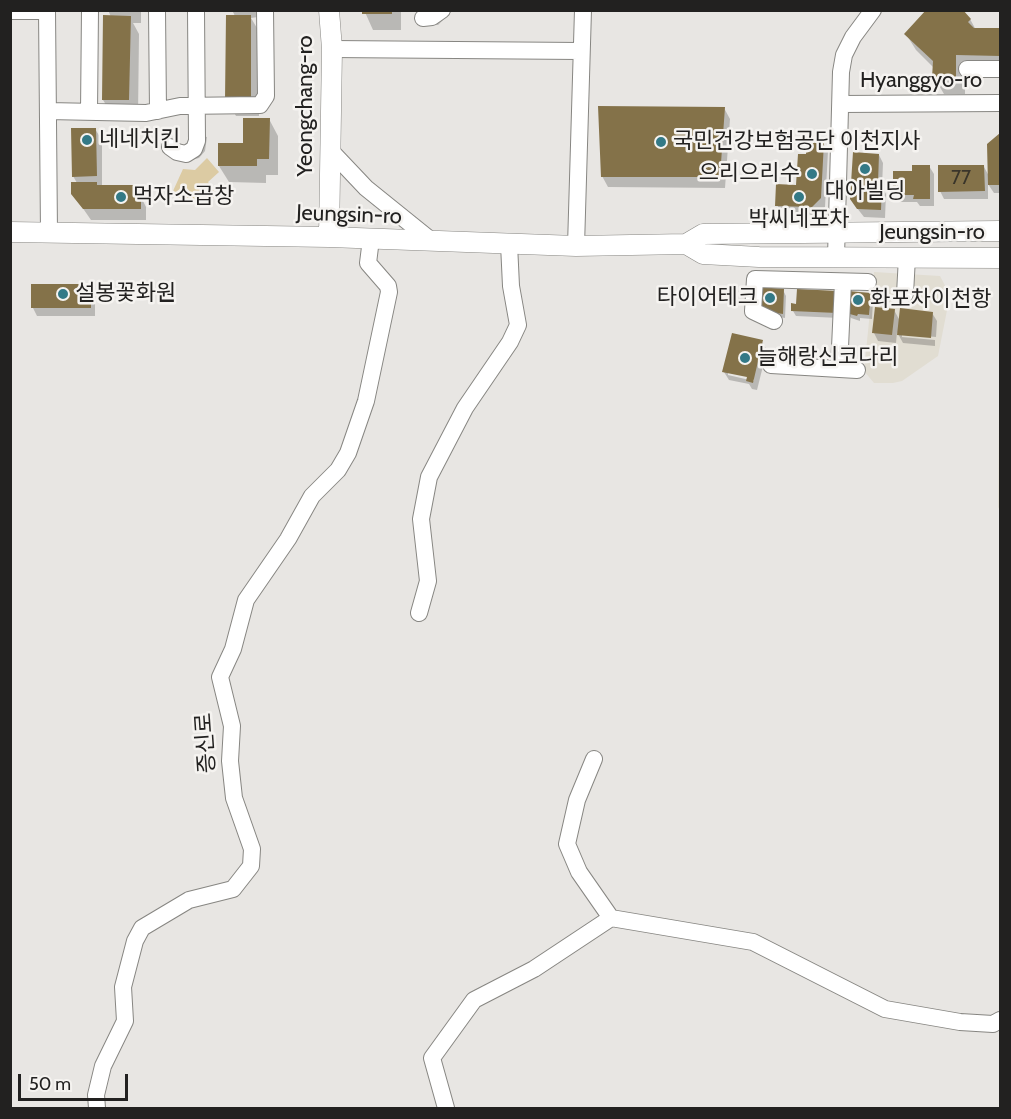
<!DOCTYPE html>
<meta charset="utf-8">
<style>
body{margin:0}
#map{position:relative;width:1011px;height:1119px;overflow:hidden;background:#e8e6e3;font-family:Cabin,sans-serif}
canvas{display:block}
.frame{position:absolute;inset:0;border:12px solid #222120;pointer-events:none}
.scale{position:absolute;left:18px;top:1074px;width:110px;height:27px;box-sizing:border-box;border:3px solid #222120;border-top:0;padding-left:8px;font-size:18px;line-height:21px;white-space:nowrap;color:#222120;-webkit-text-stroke:4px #f5f3f0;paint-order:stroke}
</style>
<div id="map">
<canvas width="1011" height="1119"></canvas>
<div class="frame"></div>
<div class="scale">50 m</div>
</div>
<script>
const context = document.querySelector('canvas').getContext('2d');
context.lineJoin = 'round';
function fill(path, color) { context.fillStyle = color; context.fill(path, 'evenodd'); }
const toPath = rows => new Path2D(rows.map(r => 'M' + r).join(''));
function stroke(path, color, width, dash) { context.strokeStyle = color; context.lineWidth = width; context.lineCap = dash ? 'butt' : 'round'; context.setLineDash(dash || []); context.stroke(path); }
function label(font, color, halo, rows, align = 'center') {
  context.font = font + ' Cabin,"Noto Sans KR",sans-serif'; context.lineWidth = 5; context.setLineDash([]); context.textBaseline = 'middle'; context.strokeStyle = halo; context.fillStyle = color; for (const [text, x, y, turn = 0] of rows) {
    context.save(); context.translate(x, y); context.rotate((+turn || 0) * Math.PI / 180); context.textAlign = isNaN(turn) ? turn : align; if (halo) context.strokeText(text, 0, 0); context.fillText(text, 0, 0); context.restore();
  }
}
const built = toPath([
 [874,272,940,276,950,295,938,356,902,381,893,383,874,383,864,371],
 [1000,308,1000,511,998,507]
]);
const green = toPath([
 [207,158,219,172,208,182,217,196,200,203,176,200,173,191,183,169,195,170]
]);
const shadow = toPath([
 [108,10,141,10,141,23,133,23,139,34,138,116,113,116,103,100,111,17],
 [232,10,258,10,258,17,251,18,260,33,259,116,236,116,227,100,235,16],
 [364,10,401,10,401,30,373,30],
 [436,10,453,10,438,25,421,23],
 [970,19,976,30,1000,30,1000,72,965,71,965,94,944,94,934,77,934,68,916,50,906,34],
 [724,108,730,119,725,188,608,187,602,176],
 [269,119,278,136,278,175,266,175,266,183,229,182,219,166],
 [95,129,102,140,102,187,136,187,146,207,146,220,91,220,73,194,77,183,73,176],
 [197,135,207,137,205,151,199,158,187,161,188,149],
 [1000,135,1000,193,994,193,988,184,988,199,944,199,940,191,984,167,989,176,989,145],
 [823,143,828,151,825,207,817,215,782,213,777,205,798,186,807,156],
 [879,155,883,163,882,187,886,194,885,218,864,217,857,208],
 [929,166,934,174,934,206,920,206,917,202,895,202,890,194],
 [90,285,95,293,95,316,37,316,33,308],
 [783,290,786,296,785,318,762,314],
 [870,295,873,300,872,319,860,318,860,321,851,318,848,313],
 [840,298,839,318,796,316,793,311],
 [894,310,900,321,932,313,937,321,936,337,902,334,902,337,935,340,935,346,903,343,897,332,896,343,878,341,874,333],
 [762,342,767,350,757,390,752,389,749,384,729,380,724,372],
 [728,372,754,378,754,381,728,375]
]);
const building = toPath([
 [362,10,392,10,392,14,362,14],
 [926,10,963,10,971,19,968,22,974,28,1000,28,1000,56,956,55,956,78,932,78,933,61,904,34],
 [103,15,131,16,129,100,102,100],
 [226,15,251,15,251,100,225,100],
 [598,106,725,107,720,177,601,177],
 [243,118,270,118,269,159,257,159,257,166,218,166,218,143,243,143],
 [71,128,96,128,97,176,72,177],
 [1000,133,1000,185,988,185,987,144],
 [807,141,824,142,821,198,812,207,775,206,776,184,796,185,798,154,806,154],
 [853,152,879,154,878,184,882,185,881,210,857,209,850,199],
 [912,165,930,165,930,199,913,199,914,195,889,195,889,189,893,189,893,171,912,171],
 [938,165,984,165,985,191,938,192],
 [71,182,97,182,97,185,136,185,136,195,141,195,141,209,83,209,71,194],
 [31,284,91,284,91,308,31,308],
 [759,287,784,289,783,314,757,310],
 [797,289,838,291,837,313,791,311,791,303,796,304],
 [848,291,871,293,869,315,858,314,857,316,846,313],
 [875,307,895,309,892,335,872,333],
 [900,308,933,312,931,338,897,335],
 [732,333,763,340,753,383,746,381,747,377,722,372]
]);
const minor = toPath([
 [47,10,49,233],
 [157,10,158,111],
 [10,11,47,11],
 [423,18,432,17,442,10],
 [332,49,580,51],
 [967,69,1000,69],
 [841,104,1000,103],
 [48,111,146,113,180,106,260,105,266,96,265,10],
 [89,112,90,10],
 [170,147,177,152,186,154,194,149,197,141,196,10],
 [330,150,366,188,433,242],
 [576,246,583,10],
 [836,257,841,72,844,55,853,37,873,10],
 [905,294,907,257],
 [774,321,753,311,755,279,868,282],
 [771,365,857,370],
 [839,369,843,282],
 [419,613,428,581,421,519,429,477,465,408,510,342,518,325,511,286,509,244],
 [594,759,577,800,567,844,579,872,611,918],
 [97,1108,96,1095,103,1066,125,1021,123,987,135,941,142,928,189,900,233,889,251,866,252,849,234,798,230,761,232,726,220,677,233,649,246,600,288,539,312,496,338,470,348,453,366,401,389,292,388,286,368,263,371,239],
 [446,1108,432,1058,474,1000,534,969,611,918,753,942,885,1009,960,1022,993,1024,1000,1020]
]);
const major = toPath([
 [329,10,332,49,329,237],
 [10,232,329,237,576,246,686,244,703,234,1000,231],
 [686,244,703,254,759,257,1000,258]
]);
const markers = [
 [87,140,6,"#337986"],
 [661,142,6,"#337986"],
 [865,169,6,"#337986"],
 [812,174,6,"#337986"],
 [121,197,6,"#337986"],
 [799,197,6,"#337986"],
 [63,294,6,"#337986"],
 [770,298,6,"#337986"],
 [858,300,6,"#337986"],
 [745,358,6,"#337986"]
];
const numberNames = [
 ["77",961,178]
];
const streetNames = [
 ["Hyanggyo-ro",921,81],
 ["Yeongchang-ro",306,106,-90],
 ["Jeungsin-ro",349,215,2],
 ["Jeungsin-ro",932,233],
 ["증신로",206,743,-94]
];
const poiNames = [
 ["네네치킨",99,140],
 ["국민건강보험공단 이천지사",673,142],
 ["으리으리수",800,174,"right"],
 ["대아빌딩",865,192,"center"],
 ["먹자소곱창",133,197],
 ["박씨네포차",799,220,"center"],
 ["설봉꽃화원",75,294],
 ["타이어테크",758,298,"right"],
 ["화포차이천항",870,300],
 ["늘해랑신코다리",757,358]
];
fill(built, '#e1ddd2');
fill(green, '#dccba3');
fill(shadow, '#0003');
fill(building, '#847249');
stroke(minor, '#878682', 18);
stroke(major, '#878682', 21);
stroke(minor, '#fff', 16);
stroke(major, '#fff', 20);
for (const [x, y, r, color] of markers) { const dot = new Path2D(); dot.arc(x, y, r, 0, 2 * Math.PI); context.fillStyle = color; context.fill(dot); stroke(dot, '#f5f3f0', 2); }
label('20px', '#3a352a', null, numberNames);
label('22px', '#222120', '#f5f3f0', streetNames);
label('22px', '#222120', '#f5f3f0', poiNames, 'left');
</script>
